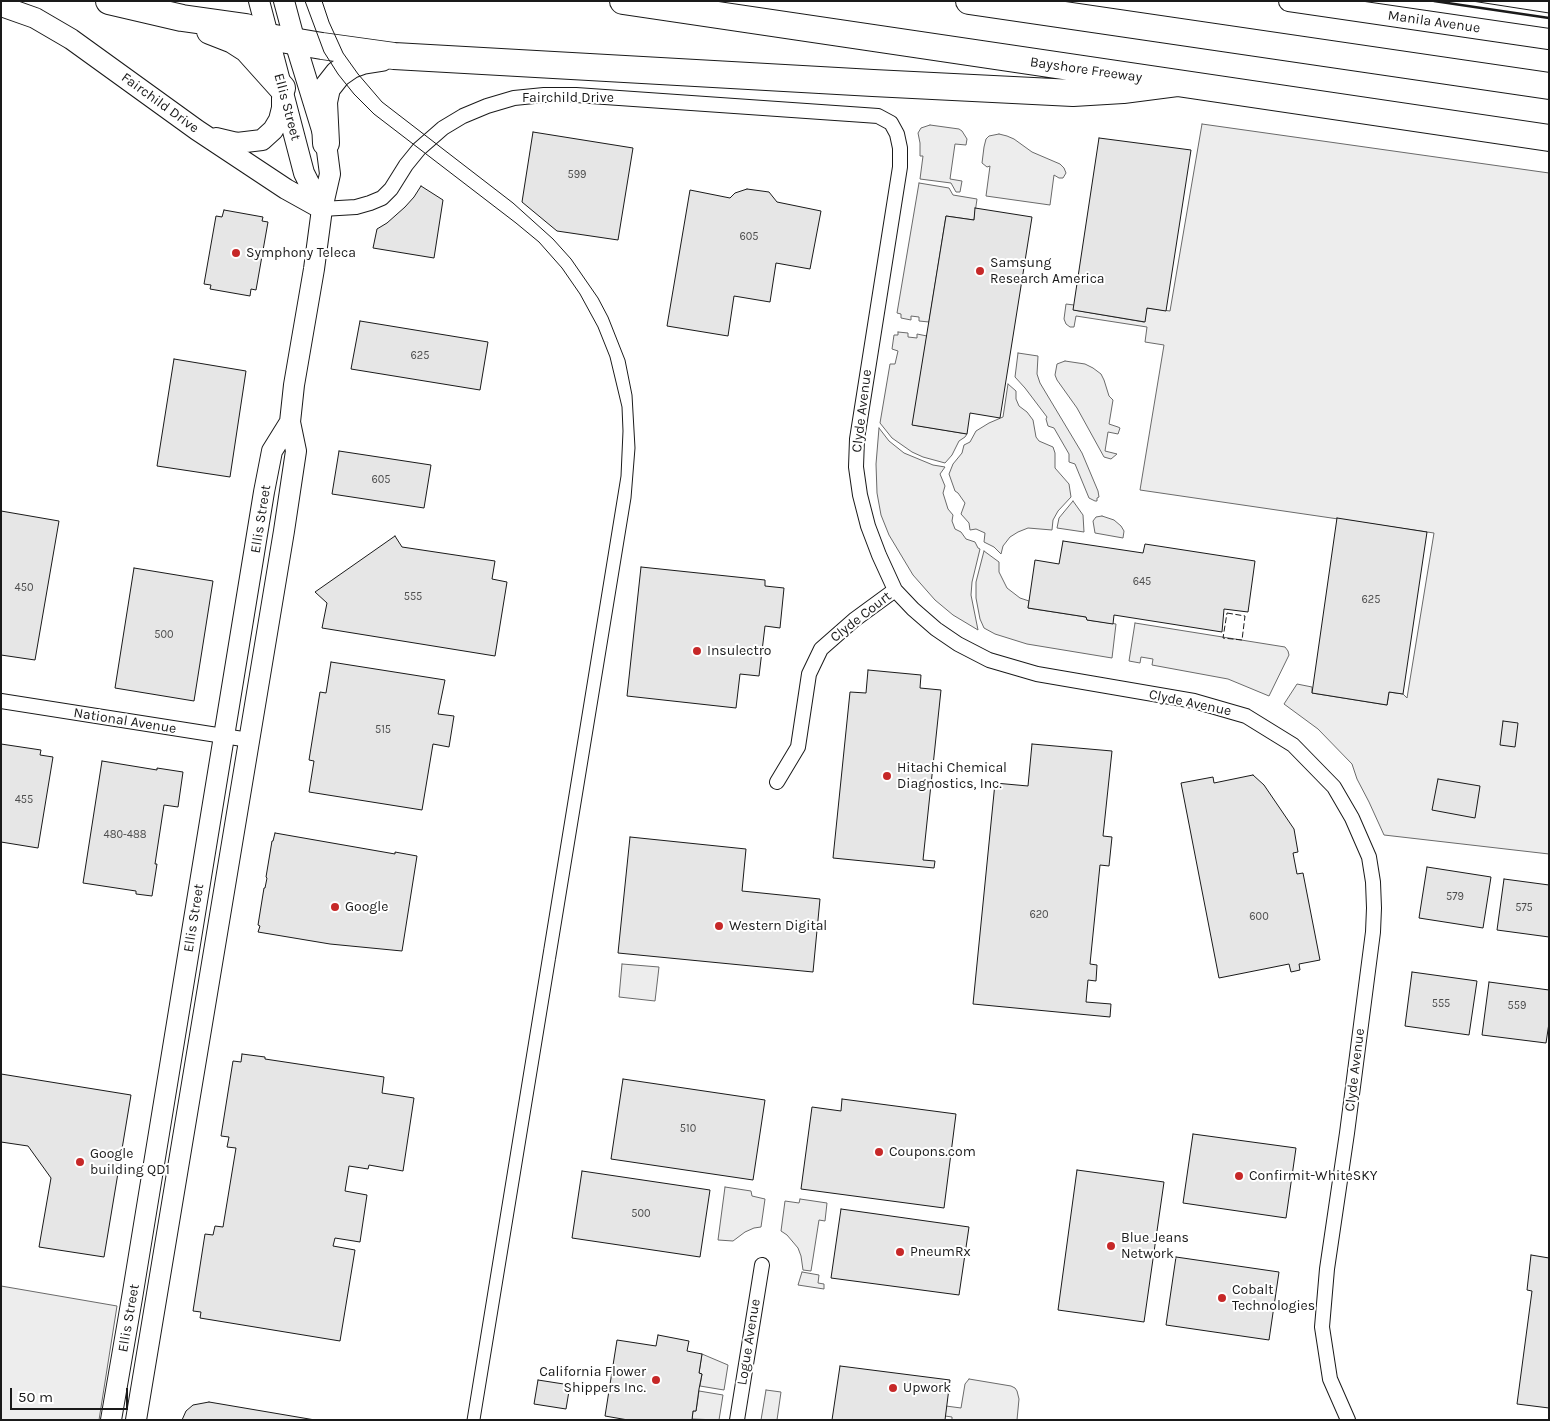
<!DOCTYPE html>
<style>
body{margin:0}
#map{position:relative;width:1550px;height:1421px;overflow:hidden;background:#fff;font-family:Karla,sans-serif}
canvas{display:block}
.frame{position:absolute;inset:0;border:2px solid #1a1a1a;pointer-events:none}
.scale{position:absolute;left:10px;top:1388px;width:118px;height:22px;box-sizing:border-box;border:2px solid #1a1a1a;border-top:0;padding-left:6px;font-size:15px;line-height:18px;white-space:nowrap;color:#1a1a1a;-webkit-text-stroke:4px #fff;paint-order:stroke}
</style>
<div id="map">
<canvas width="1550" height="1421"></canvas>
<div class="frame"></div>
<div class="scale">50 m</div>
</div>
<script>
const context = document.querySelector('canvas').getContext('2d');
context.lineJoin = 'round';
function fill(path, color) { context.fillStyle = color; context.fill(path, 'evenodd'); }
const toPath = rows => new Path2D(rows.map(r => 'M' + r).join(''));
function stroke(path, color, width, dash) { context.strokeStyle = color; context.lineWidth = width; context.lineCap = dash ? 'butt' : 'round'; context.setLineDash(dash || []); context.stroke(path); }
function label(font, color, halo, rows, align = 'center') {
  context.font = font + ' Karla,sans-serif'; context.lineWidth = 4; context.setLineDash([]); context.textBaseline = 'middle'; context.strokeStyle = halo; context.fillStyle = color; for (const [text, x, y, turn = 0] of rows) {
    context.save(); context.translate(x, y); context.rotate((+turn || 0) * Math.PI / 180); context.textAlign = isNaN(turn) ? turn : align; if (halo) context.strokeText(text, 0, 0); context.fillText(text, 0, 0); context.restore();
  }
}
const green = toPath([
 [1202,124,1549,173,1549,854,1384,835,1369,802,1357,779,1352,764,1318,729,1284,704,1297,684,1312,687,1312,693,1387,705,1389,692,1403,694,1407,698,1434,533,1140,490,1164,345,1145,342,1147,327,1076,316,1074,327,1070,327,1066,324,1064,319,1066,304,1074,305,1074,310,1144,322,1147,308,1170,311,1202,124],
 [930,125,959,129,962,131,967,139,966,145,955,144,950,179,962,181,960,192,956,192,951,183,920,179,923,156,920,156,920,143,918,133,921,128,930,125],
 [999,134,1007,136,1014,139,1032,152,1060,164,1064,168,1066,173,1063,178,1059,178,1054,175,1050,205,986,196,990,166,987,167,982,163,984,147,986,139,989,136,999,134],
 [919,183,949,188,953,195,977,199,974,220,946,216,929,322,919,321,919,317,911,316,911,320,901,318,901,314,897,313,919,183],
 [898,332,908,333,908,337,917,338,917,334,927,336,913,425,967,434,965,437,959,441,952,455,945,463,923,457,912,452,892,438,880,423,890,364,895,364,898,351,892,349,894,335,898,335,898,332],
 [1018,353,1038,356,1037,374,1040,383,1082,453,1098,491,1099,497,1097,498,1097,501,1095,501,1089,498,1075,464,1069,462,1069,454,1054,428,1048,426,1046,419,1047,417,1025,388,1015,377,1018,353],
 [1065,361,1085,364,1093,368,1101,374,1104,380,1109,396,1113,400,1109,424,1118,427,1120,428,1118,434,1108,432,1105,451,1117,454,1111,459,1104,457,1077,408,1057,380,1055,375,1057,364,1065,361],
 [1008,384,1016,391,1016,399,1019,406,1027,412,1033,420,1036,437,1039,441,1053,447,1055,453,1055,468,1069,484,1071,497,1058,511,1053,520,1052,530,1028,528,1018,532,1010,537,1003,546,1001,554,994,547,984,542,985,533,976,529,970,530,969,523,961,514,965,503,958,493,955,491,949,474,953,464,962,453,964,445,970,442,976,431,989,423,1003,417,1008,384],
 [879,428,889,441,904,453,933,465,945,467,940,474,945,486,943,493,948,509,953,515,952,521,955,529,961,532,966,539,975,542,978,548,980,549,972,582,971,595,978,630,953,615,935,600,913,575,889,535,881,515,877,493,876,464,879,428],
 [1073,501,1083,515,1084,532,1057,528,1059,518,1073,501],
 [1102,516,1114,520,1121,526,1124,531,1123,538,1095,533,1093,521,1096,517,1102,516],
 [984,551,999,562,999,572,1007,588,1020,598,1029,601,1028,608,1086,617,1087,620,1116,624,1112,658,1027,644,995,634,984,628,980,619,976,598,976,582,984,551],
 [1135,623,1285,647,1288,651,1289,655,1269,696,1228,679,1152,665,1153,659,1141,657,1140,663,1129,661,1135,623],
 [622,964,659,967,655,1001,619,997,622,964],
 [725,1187,751,1191,752,1196,765,1199,761,1227,754,1228,745,1232,733,1241,718,1240,725,1187],
 [800,1199,827,1203,825,1221,819,1220,811,1271,803,1270,801,1256,798,1248,787,1235,781,1231,785,1201,799,1203,800,1199],
 [802,1272,819,1275,818,1283,824,1284,824,1289,798,1285,802,1272],
 [1,1286,117,1306,99,1420,1,1420,1,1286],
 [702,1354,728,1365,724,1390,700,1386,702,1374,699,1373,702,1354],
 [969,1379,1011,1386,1015,1388,1017,1391,1019,1399,1017,1420,952,1420,952,1417,945,1416,946,1406,961,1408,965,1384,969,1379],
 [766,1390,781,1392,777,1420,761,1420,766,1390],
 [699,1391,723,1395,719,1420,692,1419,693,1411,696,1411,699,1391]
]);
const building = toPath([
 [533,132,633,148,618,240,557,231,522,202,533,132],
 [1099,138,1191,150,1166,311,1147,308,1145,322,1073,310,1099,138],
 [421,186,443,200,434,258,373,248,377,229,387,223,405,207,414,197,421,186],
 [747,189,769,192,777,202,821,211,810,269,776,263,770,302,734,296,728,336,667,326,690,190,730,198,735,193,747,189],
 [975,208,1032,217,1000,418,970,413,967,434,912,425,946,216,974,220,975,208],
 [224,210,263,217,262,221,268,222,256,290,251,289,250,296,210,289,211,285,204,284,216,216,222,217,224,210],
 [360,321,488,342,480,390,351,369,360,321],
 [174,359,246,371,230,477,157,466,174,359],
 [339,451,431,465,424,508,332,494,339,451],
 [1,511,59,521,35,660,1,655,1,511],
 [1337,518,1427,532,1403,694,1389,692,1387,705,1312,693,1337,518],
 [395,536,402,547,495,561,492,579,507,582,495,656,322,628,327,603,315,592,395,536],
 [1063,541,1143,553,1145,544,1255,561,1248,612,1224,609,1222,632,1114,615,1113,624,1087,620,1086,617,1028,608,1035,560,1059,564,1063,541],
 [641,567,765,580,765,586,784,588,780,628,765,626,759,676,740,674,736,708,627,696,641,567],
 [134,568,213,581,194,701,115,688,134,568],
 [331,662,445,680,438,714,454,716,449,747,433,744,422,810,309,792,314,761,309,760,320,692,326,693,331,662],
 [868,670,921,675,920,688,941,690,923,860,935,861,934,868,833,858,850,692,866,693,868,670],
 [1503,721,1518,723,1515,747,1500,745,1503,721],
 [1,744,41,750,40,755,53,757,38,848,1,842,1,744],
 [1032,744,1112,751,1103,836,1112,837,1109,866,1100,865,1090,964,1097,965,1096,981,1088,980,1086,1002,1111,1004,1110,1017,973,1004,995,783,1028,786,1032,744],
 [102,761,157,770,157,768,183,772,178,807,164,805,155,864,157,864,152,896,136,894,136,891,83,883,102,761],
 [1253,775,1264,785,1294,829,1298,852,1293,853,1297,874,1303,873,1320,960,1299,964,1300,970,1291,972,1289,964,1219,978,1181,783,1213,777,1214,783,1253,775],
 [1438,779,1480,786,1475,818,1432,810,1438,779],
 [275,833,395,854,395,852,417,856,402,951,330,944,258,932,260,926,258,925,264,888,265,888,267,878,266,877,272,841,273,841,275,833],
 [630,837,746,849,742,891,820,899,813,972,618,953,630,837],
 [1427,867,1491,877,1483,928,1419,918,1427,867],
 [1504,879,1549,885,1549,937,1497,930,1504,879],
 [1412,972,1477,981,1469,1035,1405,1026,1412,972],
 [1489,982,1549,990,1549,1023,1546,1043,1482,1035,1489,982],
 [242,1054,265,1057,265,1059,384,1077,382,1093,414,1098,403,1171,369,1165,368,1169,349,1166,345,1191,367,1195,360,1242,335,1238,333,1246,355,1250,340,1341,200,1318,201,1312,193,1311,205,1234,213,1235,215,1226,223,1227,236,1148,227,1147,229,1137,221,1136,233,1061,241,1062,242,1054],
 [1,1074,131,1095,104,1257,39,1247,51,1178,28,1146,1,1142,1,1074],
 [623,1079,765,1100,753,1180,611,1159,623,1079],
 [842,1099,956,1114,944,1208,801,1189,812,1107,841,1111,842,1099],
 [1193,1134,1296,1148,1286,1218,1183,1203,1193,1134],
 [1077,1170,1164,1182,1144,1322,1058,1310,1077,1170],
 [582,1171,710,1190,700,1257,572,1238,582,1171],
 [841,1209,969,1227,959,1295,831,1278,841,1209],
 [1531,1255,1549,1258,1549,1408,1517,1404,1532,1291,1527,1290,1531,1255],
 [1176,1257,1279,1272,1269,1340,1166,1325,1176,1257],
 [658,1335,689,1341,687,1351,702,1354,699,1373,702,1374,699,1389,696,1411,693,1411,692,1420,628,1420,605,1416,617,1340,656,1346,658,1335],
 [840,1366,950,1380,945,1420,832,1420,840,1366],
 [538,1380,570,1385,566,1409,534,1404,538,1380],
 [209,1402,315,1420,182,1420,186,1411,193,1405,209,1402]
]);
const street = toPath([
 [322,209,356,207,370,203,382,198,391,189,406,165,419,149,443,128,463,116,487,106,514,98,544,95,576,95,864,115,878,116,891,123,897,134,900,148,900,167,857,439,856,467,860,495,868,526,879,555,895,590,913,609,936,629,958,644,989,660,1037,674,1194,701,1246,716,1293,745,1334,787,1352,818,1369,857,1373,882,1374,908,1373,932,1347,1133,1327,1269,1322,1327,1330,1379,1348,1420],
 [1,701,249,740],
 [777,782,798,747,809,674,821,649,854,620,895,590],
 [737,1420,762,1265]
]);
const secondary = toPath([
 [259,1,304,173,322,209],
 [1289,1,1549,39],
 [1,6,35,18,71,39,197,130,286,189,322,209],
 [216,138,237,143,262,140,273,130,279,120,282,108,282,98],
 [111,1420,132,1298,264,492,272,451,290,422],
 [136,1420,284,531,296,451,290,422,294,385,314,269,322,209,330,174,326,143,295,42,284,1]
]);
const highway = toPath([
 [109,1,182,18,246,27,269,37,322,46,394,56,873,83,1073,93,1123,90,1177,83],
 [623,1,1549,138],
 [969,1,1549,86],
 [210,31,233,40,247,49,282,88],
 [326,143,324,102,327,88,338,74,351,65,362,61,381,58]
]);
const tram = toPath([
 [305,1,324,52,338,74,354,94,374,114,516,223,539,242,562,268,580,294,598,327,610,357,622,407,623,431,621,476,467,1420],
 [322,1,329,22,343,53,358,74,382,102,513,203,553,239,571,259,598,298,608,317,625,360,632,395,635,448,631,498,480,1420],
 [1472,1,1549,13],
 [1548,1,1549,1]
]);
const fence = toPath([
 [1227,613,1245,616,1242,640,1223,638,1227,613]
]);
const wall = toPath([
 [1434,1,1549,18]
]);
const markers = [
 [236,253,5,"#c62828"],
 [980,271,5,"#c62828"],
 [697,651,5,"#c62828"],
 [887,776,5,"#c62828"],
 [335,907,5,"#c62828"],
 [719,926,5,"#c62828"],
 [879,1152,5,"#c62828"],
 [80,1162,5,"#c62828"],
 [1239,1176,5,"#c62828"],
 [1111,1246,5,"#c62828"],
 [900,1252,5,"#c62828"],
 [1222,1298,5,"#c62828"],
 [656,1380,5,"#c62828"],
 [893,1388,5,"#c62828"]
];
const numberNames = [
 ["599",577,175],
 ["605",749,237],
 ["625",420,356],
 ["605",381,480],
 ["645",1142,582],
 ["450",24,588],
 ["555",413,597],
 ["625",1371,600],
 ["500",164,635],
 ["515",383,730],
 ["455",24,800],
 ["480-488",125,835],
 ["579",1455,897],
 ["575",1524,908],
 ["620",1039,915],
 ["600",1259,917],
 ["555",1441,1004],
 ["559",1517,1006],
 ["510",688,1129],
 ["500",641,1214]
];
const streetNames = [
 ["Manila Avenue",1434,22,8],
 ["Bayshore Freeway",1086,70,8],
 ["Fairchild Drive",568,98],
 ["Fairchild Drive",160,103,36],
 ["Ellis Street",287,107,75],
 ["Clyde Avenue",862,411,-83],
 ["Ellis Street",261,519,-81],
 ["Clyde Court",861,617,-38],
 ["Clyde Avenue",1190,703,12],
 ["National Avenue",125,721,9],
 ["Ellis Street",194,918,-81],
 ["Clyde Avenue",1355,1070,-83],
 ["Ellis Street",129,1318,-80],
 ["Logue Avenue",749,1342,-81]
];
const poiNames = [
 ["Symphony Teleca",246,253],
 ["Samsung",990,263],
 ["Research America",990,279],
 ["Insulectro",707,651],
 ["Hitachi Chemical",897,768],
 ["Diagnostics, Inc.",897,784],
 ["Google",345,907],
 ["Western Digital",729,926],
 ["Coupons.com",889,1152],
 ["Google",90,1154],
 ["building QD1",90,1170],
 ["Confirmit-WhiteSKY",1249,1176],
 ["Blue Jeans",1121,1238],
 ["Network",1121,1254],
 ["PneumRx",910,1252],
 ["Cobalt",1232,1290],
 ["Technologies",1232,1306],
 ["California Flower",646,1372,"right"],
 ["Shippers Inc.",646,1388,"right"],
 ["Upwork",903,1388]
];
fill(green, '#ededed');
stroke(green, '#6a6a6a', 1);
fill(building, '#e6e6e6');
stroke(building, '#1a1a1a', 1);
stroke(street, '#1a1a1a', 16);
stroke(secondary, '#1a1a1a', 22);
stroke(highway, '#1a1a1a', 28);
stroke(street, '#fff', 14);
stroke(secondary, '#fff', 20);
stroke(highway, '#fff', 26);
stroke(tram, '#1a1a1a', 1);
stroke(fence, '#1a1a1a', 1, [6, 2.5]);
stroke(wall, '#1a1a1a', 2.5);
for (const [x, y, r, color] of markers) { const dot = new Path2D(); dot.arc(x, y, r, 0, 2 * Math.PI); context.fillStyle = color; context.fill(dot); stroke(dot, '#fff', 2); }
label('11px', '#4d4d4d', null, numberNames);
label('14px', '#1a1a1a', '#fff', streetNames);
label('14px', '#1a1a1a', '#fff', poiNames, 'left');
</script>
